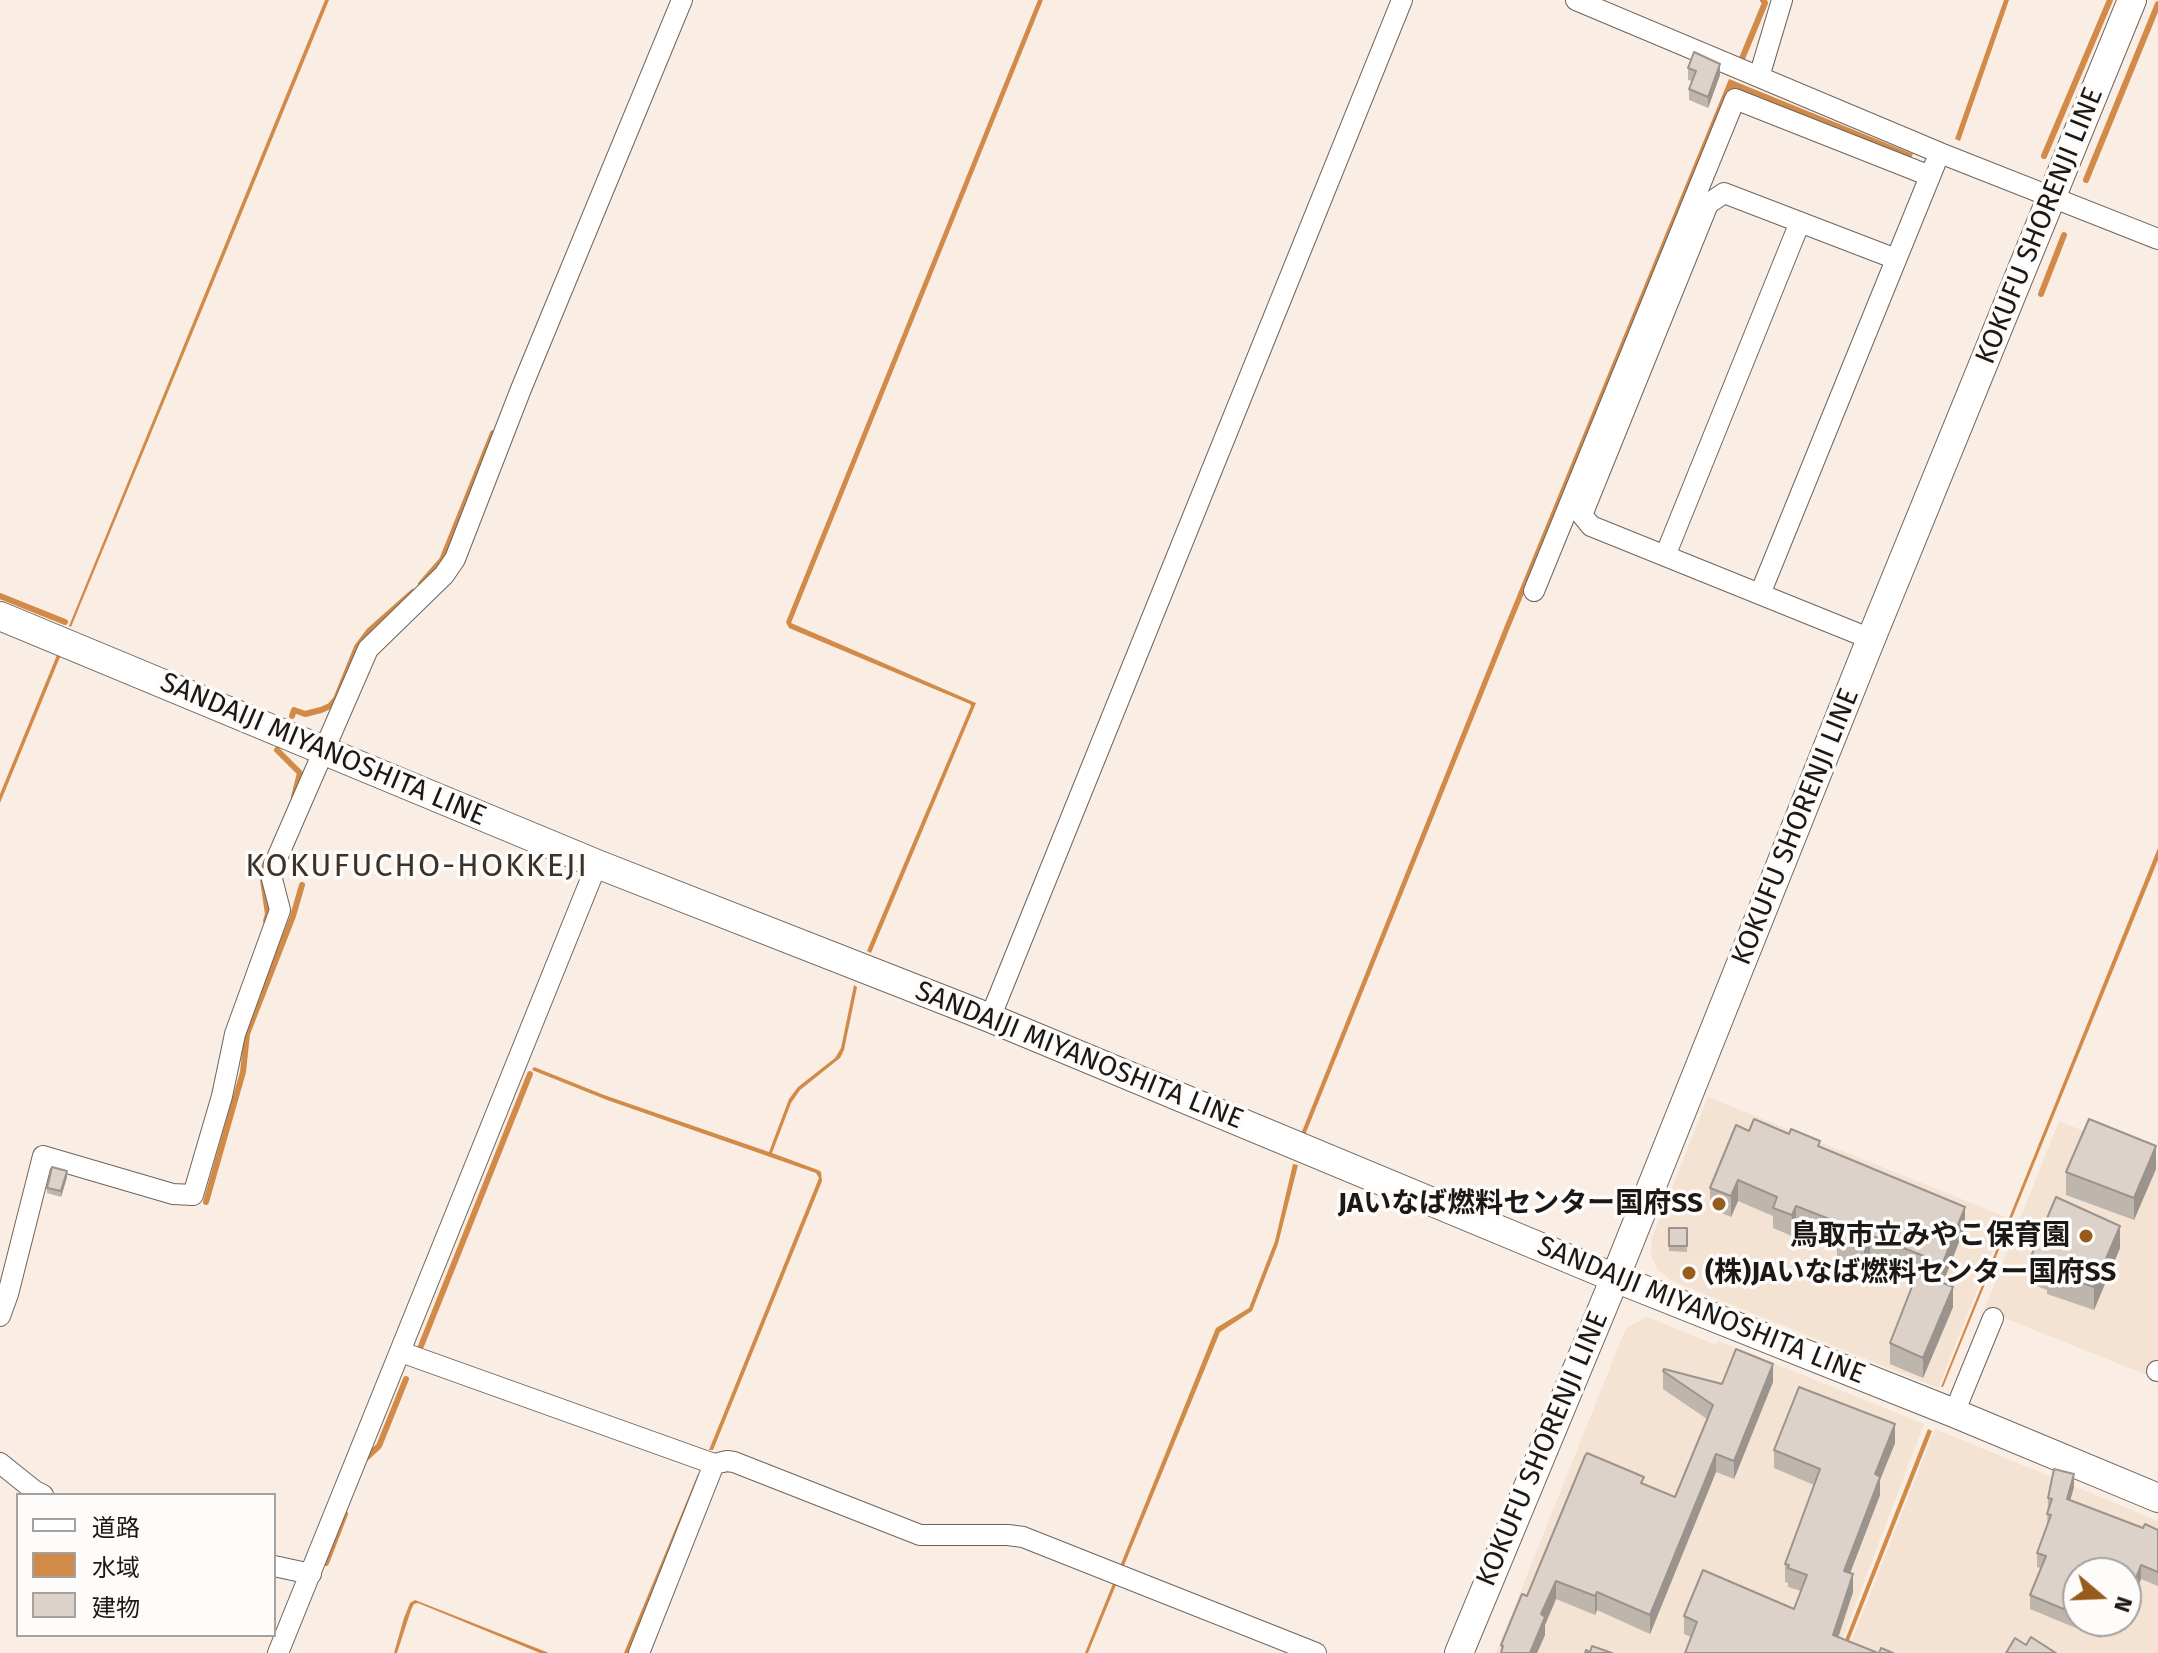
<!DOCTYPE html>
<meta charset="utf-8">
<style>
body{margin:0}
#map{position:relative;width:2158px;height:1653px;overflow:hidden;background:#f9ede4;font-family:"Fira Sans","Noto Sans JP",sans-serif}
canvas{display:block}
.legend{position:absolute;left:16px;top:1493px;width:260px;height:144px;box-sizing:border-box;background:#fefcfa;border:2px solid #a4a19e;margin:0;padding:10px 14px;list-style:none;font-size:24px;color:#1c1815}
.legend li{display:flex;align-items:center;gap:16px;height:40px}
.legend b{width:40px;border:2px solid #a4a19e}
.north{position:absolute;left:2062px;top:1557px;width:80px;height:80px;box-sizing:border-box;background:#fefcfa;border:2px solid #a4a19e;border-radius:50%;rotate:109deg;font-size:22px;font-weight:700;line-height:32px;text-align:center;color:#1c1815}
.north::after{content:'';display:block;margin:auto;width:28px;height:36px;background:#975b1d;clip-path:polygon(50% 0,100% 100%,50% 72%,0 100%)}
</style>
<div id="map">
<canvas width="2158" height="1653"></canvas>
<ul class="legend">
<li><b style="height:10px;background:#fff"></b>道路</li>
<li><b style="height:22px;background:#d18a47"></b>水域</li>
<li><b style="height:22px;background:#ddd2c9"></b>建物</li>
</ul>
<div class="north">N</div>
</div>
<script>
const context = document.querySelector('canvas').getContext('2d');
context.lineJoin = 'round';
function fill(path, color) { context.fillStyle = color; context.fill(path, 'evenodd'); }
const toPath = rows => new Path2D(rows.map(r => 'M' + r).join(''));
function stroke(path, color, width, dash) { context.strokeStyle = color; context.lineWidth = width; context.lineCap = dash ? 'butt' : 'round'; context.setLineDash(dash || []); context.stroke(path); }
function label(font, color, halo, rows, align = 'center') {
  context.font = font + ' "Fira Sans","Noto Sans JP",sans-serif'; context.lineWidth = 7; context.setLineDash([]); context.textBaseline = 'middle'; context.strokeStyle = halo; context.fillStyle = color; for (const [text, x, y, turn = 0] of rows) {
    context.save(); context.translate(x, y); context.rotate((+turn || 0) * Math.PI / 180); context.textAlign = isNaN(turn) ? turn : align; if (halo) context.strokeText(text, 0, 0); context.fillText(text, 0, 0); context.restore();
  }
}
const built = toPath([
 [1708,1097,2006,1217,1938,1388,1670,1280,1658,1270,1651,1255,1652,1238],
 [2059,1121,2158,1162,2158,1364,2152,1377,1984,1310],
 [1647,1317,1716,1345,1718,1341,1924,1424,1837,1653,1496,1653,1626,1328],
 [1935,1429,2158,1521,2158,1653,1847,1653],
 [2078,1573,2126,1573,2126,1621,2078,1621]
]);
const water = toPath([
 [325,0,329,0,227,249,71,627,69,626],
 [1038,0,1043,0,791,623,976,703,871,953,867,951,971,706,970,704,789,628,786,622],
 [2004,0,2009,0,1960,141,1955,139],
 [1729,79,1913,154,1910,160,1745,92,1732,90,1511,625,1305,1135,1301,1134,1506,623],
 [57,655,60,657,0,803,0,794],
 [2158,848,2158,860,1943,1387,1941,1387],
 [854,985,857,987,844,1050,840,1058,800,1090,791,1103,772,1153,818,1170,821,1172,822,1181,713,1450,709,1450,819,1178,816,1173,607,1100,532,1070,534,1067,604,1095,769,1152,789,1099,798,1087,835,1058,841,1048],
 [1293,1164,1298,1165,1278,1244,1252,1311,1220,1332,1088,1653,1085,1653,1216,1328,1249,1308,1275,1241],
 [1928,1429,1932,1431,1844,1653,1840,1653],
 [698,1474,703,1476,630,1653,624,1653],
 [415,1600,420,1602,549,1653,540,1653,418,1603,414,1604,411,1610,397,1653,394,1653,404,1618,410,1603]
]);
const stream = toPath([
 [1741,61,1765,3,1763,0],
 [2044,156,2110,0],
 [2086,180,2158,4],
 [2041,294,2064,235],
 [421,584,442,560,493,433],
 [0,596,65,622],
 [292,716,294,710,305,714,321,710,330,706,336,699,357,647,369,631,413,592],
 [277,750,300,773,294,797],
 [266,921,268,914,262,873,266,862],
 [206,1202,243,1072,247,1034,293,916,302,885],
 [421,1346,530,1074],
 [365,1459,379,1446,406,1379],
 [326,1563,345,1514]
]);
const minor = toPath([
 [1576,0,1940,153,2158,239],
 [1759,77,1782,0],
 [1665,556,1800,222],
 [1534,591,1735,99,1930,176],
 [1760,594,1935,164],
 [1871,639,1591,526,1582,515,1708,204,1724,193,1896,259],
 [990,1018,1402,0],
 [0,1316,8,1294,43,1156,173,1194,193,1195,222,1096,235,1034,280,910,272,879,274,865,368,649,444,575,455,559,521,389,682,0],
 [401,1352,714,1464,727,1461,734,1462,920,1535,1008,1535,1023,1537,1316,1653],
 [2157,1371,2158,1371],
 [1954,1413,1993,1318],
 [0,1463,35,1491,43,1495],
 [274,1566,311,1574],
 [278,1653,597,864],
 [639,1653,714,1464]
]);
const secondary = toPath([
 [0,616,597,864,990,1018,1615,1278,1954,1413,2158,1498],
 [1459,1653,1615,1278,1871,639,2132,0]
]);
const wall = toPath([
 [1688,68,1720,75,1708,108,1689,100,1689,89,1692,81,1688,80],
 [1749,1131,1820,1147,1965,1227,1943,1283,1953,1307,1923,1378,1890,1364,1890,1343,1917,1274,1870,1255,1864,1269,1837,1257,1837,1243,1796,1226,1792,1236,1773,1228,1773,1216,1738,1201,1731,1217,1710,1208,1710,1188],
 [2156,1169,2134,1220,2066,1195,2066,1172],
 [67,1177,61,1197,47,1193,47,1188],
 [1669,1228,1687,1228,1687,1252,1669,1251],
 [2120,1248,2094,1310,2047,1294,2047,1290,2029,1283,2029,1261],
 [1663,1371,1722,1384,1773,1382,1734,1479,1716,1472,1650,1634,1597,1610,1595,1615,1556,1599,1545,1625,1545,1635,1537,1653,1501,1653,1501,1645,1527,1596,1644,1484,1675,1497,1707,1419,1663,1389],
 [1895,1443,1880,1480,1880,1495,1850,1573,1853,1592,1838,1637,1691,1637,1684,1634,1684,1616,1794,1609,1801,1591,1788,1587,1788,1583,1785,1582,1785,1564,1814,1485,1774,1468,1774,1450],
 [2074,1487,2070,1500,2143,1528,2158,1530,2158,1586,2141,1579,2136,1592,2126,1589,2126,1573,2078,1573,2078,1621,2107,1621,2100,1638,2030,1609,2030,1595,2041,1568,2037,1567,2037,1553,2047,1525,2048,1498]
]);
const shadedWall = toPath([
 [1720,64,1720,75,1708,108,1708,97],
 [2156,1146,2156,1169,2134,1220,2134,1198],
 [67,1171,67,1177,61,1197,61,1191],
 [1738,1180,1738,1201,1731,1217,1731,1196],
 [1796,1206,1796,1226,1792,1236,1792,1215],
 [1965,1207,1965,1227,1936,1300,1936,1280],
 [2120,1226,2120,1248,2094,1310,2094,1287],
 [1870,1235,1870,1255,1864,1269,1864,1249],
 [1953,1287,1953,1307,1923,1378,1923,1358],
 [1773,1364,1773,1382,1734,1479,1734,1461],
 [1895,1424,1895,1443,1880,1480,1880,1495,1844,1589,1844,1571,1875,1474],
 [1716,1454,1716,1472,1650,1634,1650,1615],
 [2074,1474,2074,1487,2067,1512,2067,1499],
 [2141,1565,2141,1579,2136,1592,2136,1578],
 [1853,1574,1853,1592,1833,1653,1833,1635],
 [1556,1581,1556,1599,1545,1625,1545,1635,1537,1653,1530,1653,1541,1614],
 [1597,1592,1597,1610,1595,1615,1595,1596],
 [2102,1621,2107,1621,2100,1638,2100,1624]
]);
const building = toPath([
 [1694,52,1720,64,1708,97,1689,89,1696,71,1688,68,1694,52],
 [1754,1119,1789,1134,1791,1129,1820,1141,1818,1146,1965,1207,1936,1280,1953,1287,1923,1358,1890,1343,1924,1256,1870,1235,1864,1249,1837,1237,1842,1224,1796,1206,1792,1215,1773,1208,1777,1197,1738,1180,1731,1196,1710,1188,1736,1125,1749,1131,1754,1119],
 [2089,1119,2156,1146,2134,1198,2066,1172,2089,1119],
 [52,1167,67,1171,61,1191,47,1188,52,1167],
 [2056,1197,2120,1226,2094,1287,2047,1271,2048,1269,2029,1261,2056,1197],
 [1669,1228,1687,1228,1687,1246,1669,1246,1669,1228],
 [1736,1349,1773,1364,1734,1461,1716,1454,1650,1615,1597,1592,1595,1596,1556,1581,1541,1614,1545,1617,1530,1653,1501,1653,1503,1646,1501,1645,1522,1594,1527,1596,1585,1456,1587,1453,1644,1477,1641,1483,1675,1497,1713,1405,1663,1371,1664,1369,1722,1384,1736,1349],
 [1799,1387,1895,1424,1875,1474,1880,1477,1844,1571,1853,1574,1833,1635,1878,1653,1685,1653,1697,1622,1684,1616,1703,1570,1794,1609,1807,1575,1788,1568,1789,1565,1785,1564,1820,1469,1774,1450,1799,1387],
 [2054,1469,2074,1474,2067,1499,2143,1528,2145,1524,2158,1530,2158,1572,2141,1565,2136,1578,2126,1575,2126,1573,2078,1573,2078,1615,2030,1595,2046,1556,2037,1553,2051,1515,2047,1514,2052,1499,2048,1498,2054,1469],
 [2031,1637,2056,1653,2006,1653,2015,1638,2026,1645,2031,1637],
 [1592,1646,1612,1653,1585,1653,1586,1650,1590,1652,1592,1646],
 [1881,1648,1893,1653,1879,1653,1881,1648]
]);
const markers = [
 [1719,1204,8,"#975b1d"],
 [2086,1236,8,"#975b1d"],
 [1689,1273,8,"#975b1d"]
];
const streetNames = [
 ["KOKUFU SHORENJI LINE",2040,226,-68],
 ["SANDAIJI MIYANOSHITA LINE",323,750,23],
 ["KOKUFU SHORENJI LINE",1796,827,-68],
 ["SANDAIJI MIYANOSHITA LINE",1079,1056,22],
 ["SANDAIJI MIYANOSHITA LINE",1701,1311,22],
 ["KOKUFU SHORENJI LINE",1543,1449,-67]
];
const poiNames = [
 ["JAいなば燃料センター国府SS",1703,1204],
 ["鳥取市立みやこ保育園",2070,1236],
 ["(株)JAいなば燃料センター国府SS",1705,1273,"left"]
];
const quarterNames = [
 ["KOKUFUCHO-HOKKEJI",417,867]
];
fill(built, '#f4e2d3');
fill(water, '#d18a47');
stroke(stream, '#d18a47', 6);
stroke(minor, '#6e645c', 22);
stroke(secondary, '#6e645c', 30);
stroke(minor, '#fff', 20);
stroke(secondary, '#fff', 28);
fill(wall, '#beb5ad');
fill(shadedWall, '#9b938d');
fill(building, '#ddd2c9');
stroke(building, '#9b938d', 2);
for (const [x, y, r, color] of markers) { const dot = new Path2D(); dot.arc(x, y, r, 0, 2 * Math.PI); context.fillStyle = color; context.fill(dot); stroke(dot, '#fefcfa', 3); }
label('28px', '#1c1815', '#fefcfa', streetNames);
label('bold 28px', '#1c1815', '#fefcfa', poiNames, 'right');
context.letterSpacing = '2px';
label('32px', '#3b332b', '#fefcfa', quarterNames);
context.letterSpacing = '0px';
</script>
